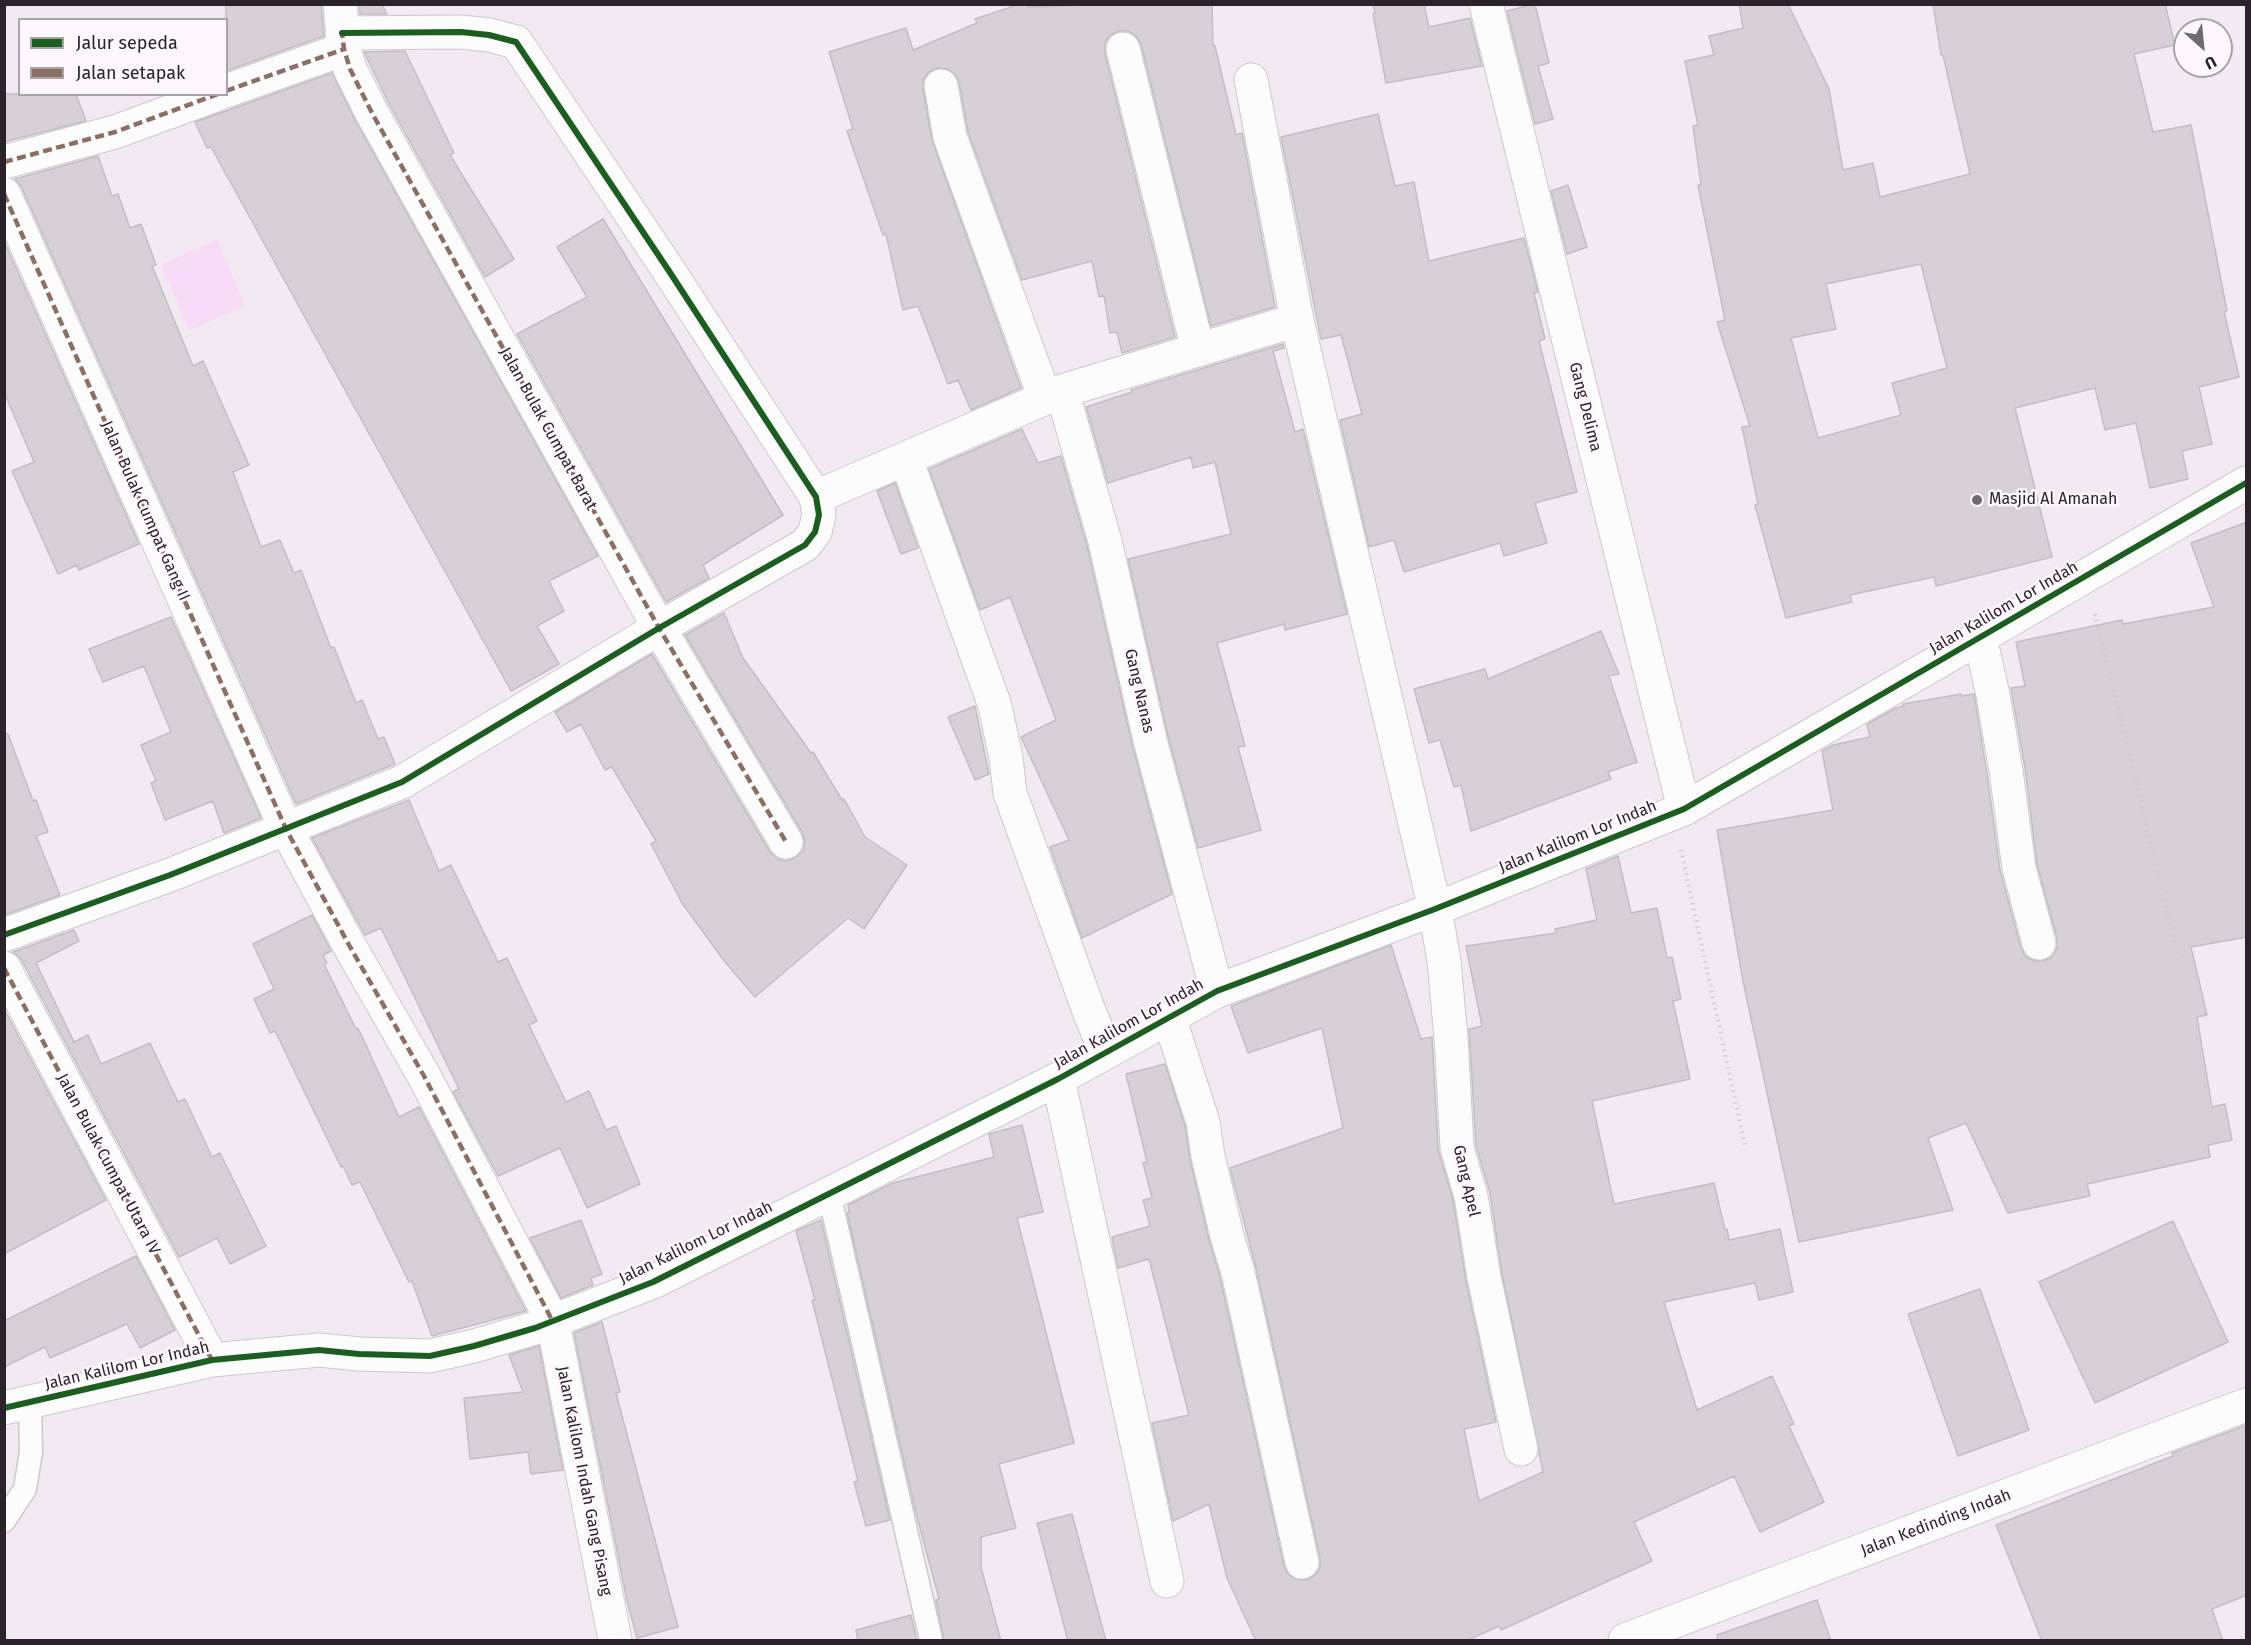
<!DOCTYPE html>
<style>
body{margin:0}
#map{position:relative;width:2251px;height:1645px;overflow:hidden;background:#f3e9f2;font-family:"Fira Sans",sans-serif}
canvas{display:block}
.frame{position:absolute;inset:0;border:6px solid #2a242a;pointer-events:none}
.legend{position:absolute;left:18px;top:18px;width:210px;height:78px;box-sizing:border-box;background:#fdf6fd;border:2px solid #a9a2a9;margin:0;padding:8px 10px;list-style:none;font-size:18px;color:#2a242a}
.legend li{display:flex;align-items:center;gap:12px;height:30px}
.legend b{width:30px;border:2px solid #a9a2a9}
.north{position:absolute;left:2173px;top:18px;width:60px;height:60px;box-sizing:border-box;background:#fdf6fd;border:2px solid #a9a2a9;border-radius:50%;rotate:153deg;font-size:16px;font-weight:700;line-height:24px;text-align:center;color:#2a242a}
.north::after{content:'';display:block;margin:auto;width:21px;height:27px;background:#706970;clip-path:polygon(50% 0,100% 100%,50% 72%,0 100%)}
</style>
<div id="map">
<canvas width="2251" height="1645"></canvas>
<div class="frame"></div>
<ul class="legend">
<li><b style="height:8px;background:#1b5e20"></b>Jalur sepeda</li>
<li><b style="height:8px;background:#8d6e63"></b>Jalan setapak</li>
</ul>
<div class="north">U</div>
</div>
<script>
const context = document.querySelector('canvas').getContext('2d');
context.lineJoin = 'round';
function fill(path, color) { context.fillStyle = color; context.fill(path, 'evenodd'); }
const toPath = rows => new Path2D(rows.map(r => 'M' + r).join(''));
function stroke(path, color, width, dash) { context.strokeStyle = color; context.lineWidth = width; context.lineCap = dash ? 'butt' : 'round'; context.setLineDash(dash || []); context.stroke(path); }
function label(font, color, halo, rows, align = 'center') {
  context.font = font + ' "Fira Sans",sans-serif'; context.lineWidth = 5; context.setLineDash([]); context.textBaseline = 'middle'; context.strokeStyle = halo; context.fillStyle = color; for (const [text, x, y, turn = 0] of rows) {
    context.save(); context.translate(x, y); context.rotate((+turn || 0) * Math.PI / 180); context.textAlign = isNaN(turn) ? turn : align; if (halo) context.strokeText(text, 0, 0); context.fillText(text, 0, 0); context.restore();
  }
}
const green = toPath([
 [217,240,245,306,189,330,161,265]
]);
const building = toPath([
 [226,4,321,4,324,36,226,71,226,4],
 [359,4,382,4,387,14,360,14,359,4],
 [1020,4,1027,4,1028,7,1110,4,1212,4,1213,46,1215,46,1236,135,1242,133,1275,307,1211,326,1141,44,1136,36,1128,31,1119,31,1110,35,1105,43,1105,54,1175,337,1122,353,1117,332,1110,333,1104,296,1099,297,1092,261,1022,280,968,132,959,82,955,74,948,69,937,68,929,72,923,80,923,89,932,140,1021,388,971,410,958,380,948,384,918,306,903,310,886,234,883,235,847,131,853,129,829,52,906,28,913,50,977,23,975,19,1020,4],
 [1373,4,1424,4,1429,27,1470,18,1482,66,1386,83,1373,14,1375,13,1373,4],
 [1535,4,1549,63,1538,66,1553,119,1535,124,1507,11,1535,4],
 [1739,4,1788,4,1829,89,1843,170,1873,163,1880,197,1970,174,1943,55,1941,55,1933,4,2165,4,2175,45,2134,54,2153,132,2191,125,2227,311,2224,311,2239,377,2199,387,2212,444,2182,451,2188,479,2150,488,2136,423,2105,430,2095,388,2015,408,2052,557,1936,586,1934,577,1850,595,1852,602,1786,618,1755,505,1758,504,1742,427,1750,426,1717,322,1725,320,1698,185,1701,185,1693,126,1698,125,1685,61,1714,55,1709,36,1743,28,1739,4],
 [1921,264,1947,368,1892,383,1901,415,1818,438,1791,338,1836,329,1826,284,1921,264],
 [405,51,454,153,450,155,514,259,485,277,389,104,364,52,405,51],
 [332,73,356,122,598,556,549,581,564,611,537,626,559,664,511,691,211,147,207,148,195,122,332,73],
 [4,94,76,94,86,121,4,142,4,94],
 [1378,114,1395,186,1414,182,1429,261,1524,238,1538,292,1534,293,1545,339,1539,341,1577,492,1535,503,1547,543,1504,556,1500,543,1404,572,1394,540,1369,547,1340,420,1362,414,1341,335,1321,339,1281,137,1378,114],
 [98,156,112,196,118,194,130,228,141,224,156,265,152,266,193,366,203,361,249,465,233,472,261,547,280,540,294,573,301,570,331,648,334,647,356,703,362,700,378,739,384,737,395,764,296,804,21,186,15,179,98,156],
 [1568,185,1587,247,1567,254,1551,191,1568,185],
 [603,219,783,515,703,565,709,578,666,602,517,334,587,297,557,247,603,219],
 [4,241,139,544,79,570,77,565,58,574,12,471,34,462,4,392,4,241],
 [1283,344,1284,348,1273,351,1295,432,1303,429,1347,614,1285,630,1284,624,1217,643,1245,746,1238,747,1261,830,1198,848,1168,736,1128,559,1231,534,1215,462,1193,468,1191,457,1108,483,1086,407,1132,392,1131,390,1283,344],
 [1022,429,1038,463,1061,456,1087,546,1132,744,1172,894,1082,938,1050,847,1069,840,1021,737,1056,720,1010,597,980,610,929,469,1022,429],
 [895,483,918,548,901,554,877,491,895,483],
 [2247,522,2247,937,2191,947,2207,1015,2197,1017,2212,1107,2225,1104,2232,1140,2208,1145,2210,1157,2087,1184,2090,1196,2008,1213,1966,1123,1928,1138,1953,1210,1799,1242,1743,981,1717,830,1833,810,1822,751,1833,745,1870,737,1867,724,1896,708,1904,706,1903,704,1961,694,1961,696,1974,694,1987,774,2000,870,2021,948,2025,956,2034,961,2043,961,2052,957,2057,948,2057,938,2037,864,2025,768,2011,688,2025,686,2016,642,2122,620,2123,624,2214,607,2191,543,2247,522],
 [724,613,743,658,811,753,813,752,842,800,844,799,865,837,907,865,864,929,848,918,755,997,725,962,682,903,651,844,656,841,612,767,605,770,581,724,567,732,555,712,652,654,770,852,777,859,786,861,795,858,803,851,805,841,802,832,685,635,724,613],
 [171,617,261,818,224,833,213,801,165,820,151,783,156,781,141,745,171,732,144,666,103,682,89,649,171,617],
 [1601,631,1619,674,1609,676,1637,762,1608,772,1611,779,1471,831,1461,785,1454,787,1440,740,1429,743,1414,689,1485,669,1488,679,1601,631],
 [975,706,989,774,975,780,948,717,975,706],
 [4,734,8,734,33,801,36,800,48,832,36,836,60,895,4,915,4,734],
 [409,800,439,871,451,865,498,962,507,958,537,1021,529,1025,566,1102,589,1091,606,1130,616,1126,640,1184,587,1208,560,1148,498,1176,453,1092,459,1089,381,928,365,935,312,838,409,800],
 [1618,856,1631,913,1657,908,1667,958,1672,957,1681,999,1673,1001,1690,1079,1592,1101,1614,1204,1714,1183,1725,1230,1727,1229,1729,1240,1780,1229,1793,1292,1759,1300,1755,1283,1664,1302,1697,1410,1772,1376,1794,1424,1789,1426,1824,1502,1760,1532,1734,1476,1634,1522,1652,1561,1501,1630,1499,1626,1466,1641,1256,1641,1227,1578,1209,1504,1173,1521,1152,1423,1189,1415,1149,1259,1118,1268,1112,1237,1150,1226,1143,1200,1152,1198,1143,1163,1147,1162,1126,1074,1165,1064,1185,1126,1190,1160,1209,1240,1220,1277,1284,1566,1288,1574,1296,1580,1307,1580,1315,1575,1320,1568,1320,1558,1256,1268,1230,1168,1343,1128,1322,1028,1248,1053,1231,1006,1391,945,1421,1039,1432,1037,1438,1149,1453,1200,1466,1281,1496,1422,1464,1429,1479,1501,1543,1472,1502,1274,1490,1193,1476,1145,1469,1029,1482,1026,1466,946,1556,933,1555,929,1597,920,1586,869,1618,856],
 [312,915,331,951,323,955,327,963,324,964,356,1029,358,1028,399,1117,419,1107,526,1311,432,1336,412,1281,409,1282,360,1182,352,1185,343,1166,341,1167,275,1031,270,1033,254,999,274,989,253,944,312,915],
 [74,930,79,941,36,963,74,1042,88,1035,101,1064,150,1043,178,1102,185,1099,212,1157,220,1153,266,1246,230,1264,217,1238,179,1257,21,959,13,952,74,930],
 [4,1009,106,1200,4,1254,4,1009],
 [1022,1125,1043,1212,1017,1218,1074,1443,999,1464,1016,1528,981,1537,981,1567,1001,1641,944,1641,936,1600,939,1599,916,1513,847,1213,849,1212,848,1205,893,1183,994,1157,989,1134,1022,1125],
 [581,1220,602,1274,591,1278,593,1285,561,1298,530,1238,581,1220],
 [821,1220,890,1520,866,1526,854,1482,858,1481,812,1300,815,1300,796,1231,821,1220],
 [2173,1221,2228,1342,2095,1403,2039,1282,2173,1221],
 [136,1256,175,1330,140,1348,127,1324,50,1358,45,1347,4,1367,4,1321,136,1256],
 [1980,1289,2029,1430,1958,1456,1908,1314,1980,1289],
 [602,1322,620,1392,616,1393,678,1627,637,1638,627,1601,574,1333,602,1322],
 [539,1346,563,1470,531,1474,528,1452,470,1459,464,1398,523,1392,509,1355,539,1346],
 [2247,1425,2247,1595,2212,1609,2223,1641,2042,1641,1996,1525,2173,1456,2172,1453,2247,1425],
 [1072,1514,1106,1641,1068,1641,1037,1523,1072,1514],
 [1817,1600,1831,1641,1718,1641,1717,1635,1817,1600],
 [911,1615,917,1641,858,1641,856,1630,911,1615]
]);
const path = toPath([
 [2095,614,2179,960],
 [1681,850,1745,1146]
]);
const lane = toPath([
 [829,1193,931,1640],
 [4,1521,25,1489,31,1452,30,1402]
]);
const street = toPath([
 [340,4,344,49,350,69,372,113,659,628,786,842],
 [1486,4,1684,809],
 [1123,49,1198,350],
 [1251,80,1297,320,1435,909,1444,961,1451,1038,1457,1148,1471,1196,1484,1277,1521,1449],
 [941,86,950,137,1045,398],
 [226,91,344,49],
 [4,162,115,132,218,94],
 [4,194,286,829,349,945,424,1076,553,1322,615,1640],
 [1062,391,1105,541,1150,740,1217,991],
 [906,459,995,706,1006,758,1010,793,1089,1011,1106,1052],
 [816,497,1062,391,1297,320],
 [1980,637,1993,695,2006,771,2019,868,2039,943],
 [4,935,170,875,402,782,659,628,805,545,815,532,819,515,816,497,669,271,516,42,489,35,461,32,342,33],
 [4,968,212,1360],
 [1169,1017,1203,1122,1208,1156,1227,1236,1238,1272,1302,1562],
 [1058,1079,1167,1581],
 [4,1408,212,1360,319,1350,359,1354,430,1356,474,1346,535,1328,653,1282,1058,1079,1217,991,1435,909,1684,809,2246,483],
 [1625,1640,2246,1405]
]);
const quiet = toPath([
 [346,33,342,33,344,49,350,69,372,113,659,628,786,842],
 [226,91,344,49],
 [4,162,115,132,218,94],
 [4,194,286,829,349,945,424,1076,553,1322],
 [4,968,212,1360]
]);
const cycleway = toPath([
 [4,935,170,875,402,782,659,628,805,545,815,532,819,515,816,497,669,271,516,42,489,35,461,32,342,33],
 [4,1408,212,1360,319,1350,359,1354,430,1356,474,1346,535,1328,653,1282,1058,1079,1217,991,1435,909,1684,809,2246,483]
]);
const markers = [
 [1977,500,6,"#706970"]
];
const streetNames = [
 ["Gang Delima",1585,407,76],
 ["Jalan Bulak Cumpat Barat",548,429,61],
 ["Jalan Bulak Cumpat Gang II",145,511,66],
 ["Jalan Kalilom Lor Indah",2004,608,-30],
 ["Gang Nanas",1139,691,77],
 ["Jalan Kalilom Lor Indah",1578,837,-22],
 ["Jalan Kalilom Lor Indah",1129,1024,-29],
 ["Jalan Bulak Cumpat Utara IV",108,1164,62],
 ["Gang Apel",1466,1181,77],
 ["Jalan Kalilom Lor Indah",696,1243,-26],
 ["Jalan Kalilom Lor Indah",127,1366,-13],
 ["Jalan Kalilom Indah Gang Pisang",584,1481,79],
 ["Jalan Kedinding Indah",1936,1523,-21]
];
const poiNames = [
 ["Masjid Al Amanah",1989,500]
];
fill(green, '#f7daf6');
fill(building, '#d7d0d7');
stroke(building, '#c4bdc4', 1.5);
stroke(lane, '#cec7ce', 25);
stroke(street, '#cec7ce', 35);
stroke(path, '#d0cccf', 4, [1.5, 4.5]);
stroke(lane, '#fdfcfd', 22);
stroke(street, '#fdfcfd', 33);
stroke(quiet, '#8d6e63', 4.5, [9, 4.5]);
stroke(cycleway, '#1b5e20', 6);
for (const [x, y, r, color] of markers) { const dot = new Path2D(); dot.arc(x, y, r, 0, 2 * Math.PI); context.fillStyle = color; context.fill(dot); stroke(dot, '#fdf6fd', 2); }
label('16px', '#2a242a', '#fdf6fd', streetNames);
label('16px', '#2a242a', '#fdf6fd', poiNames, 'left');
</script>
